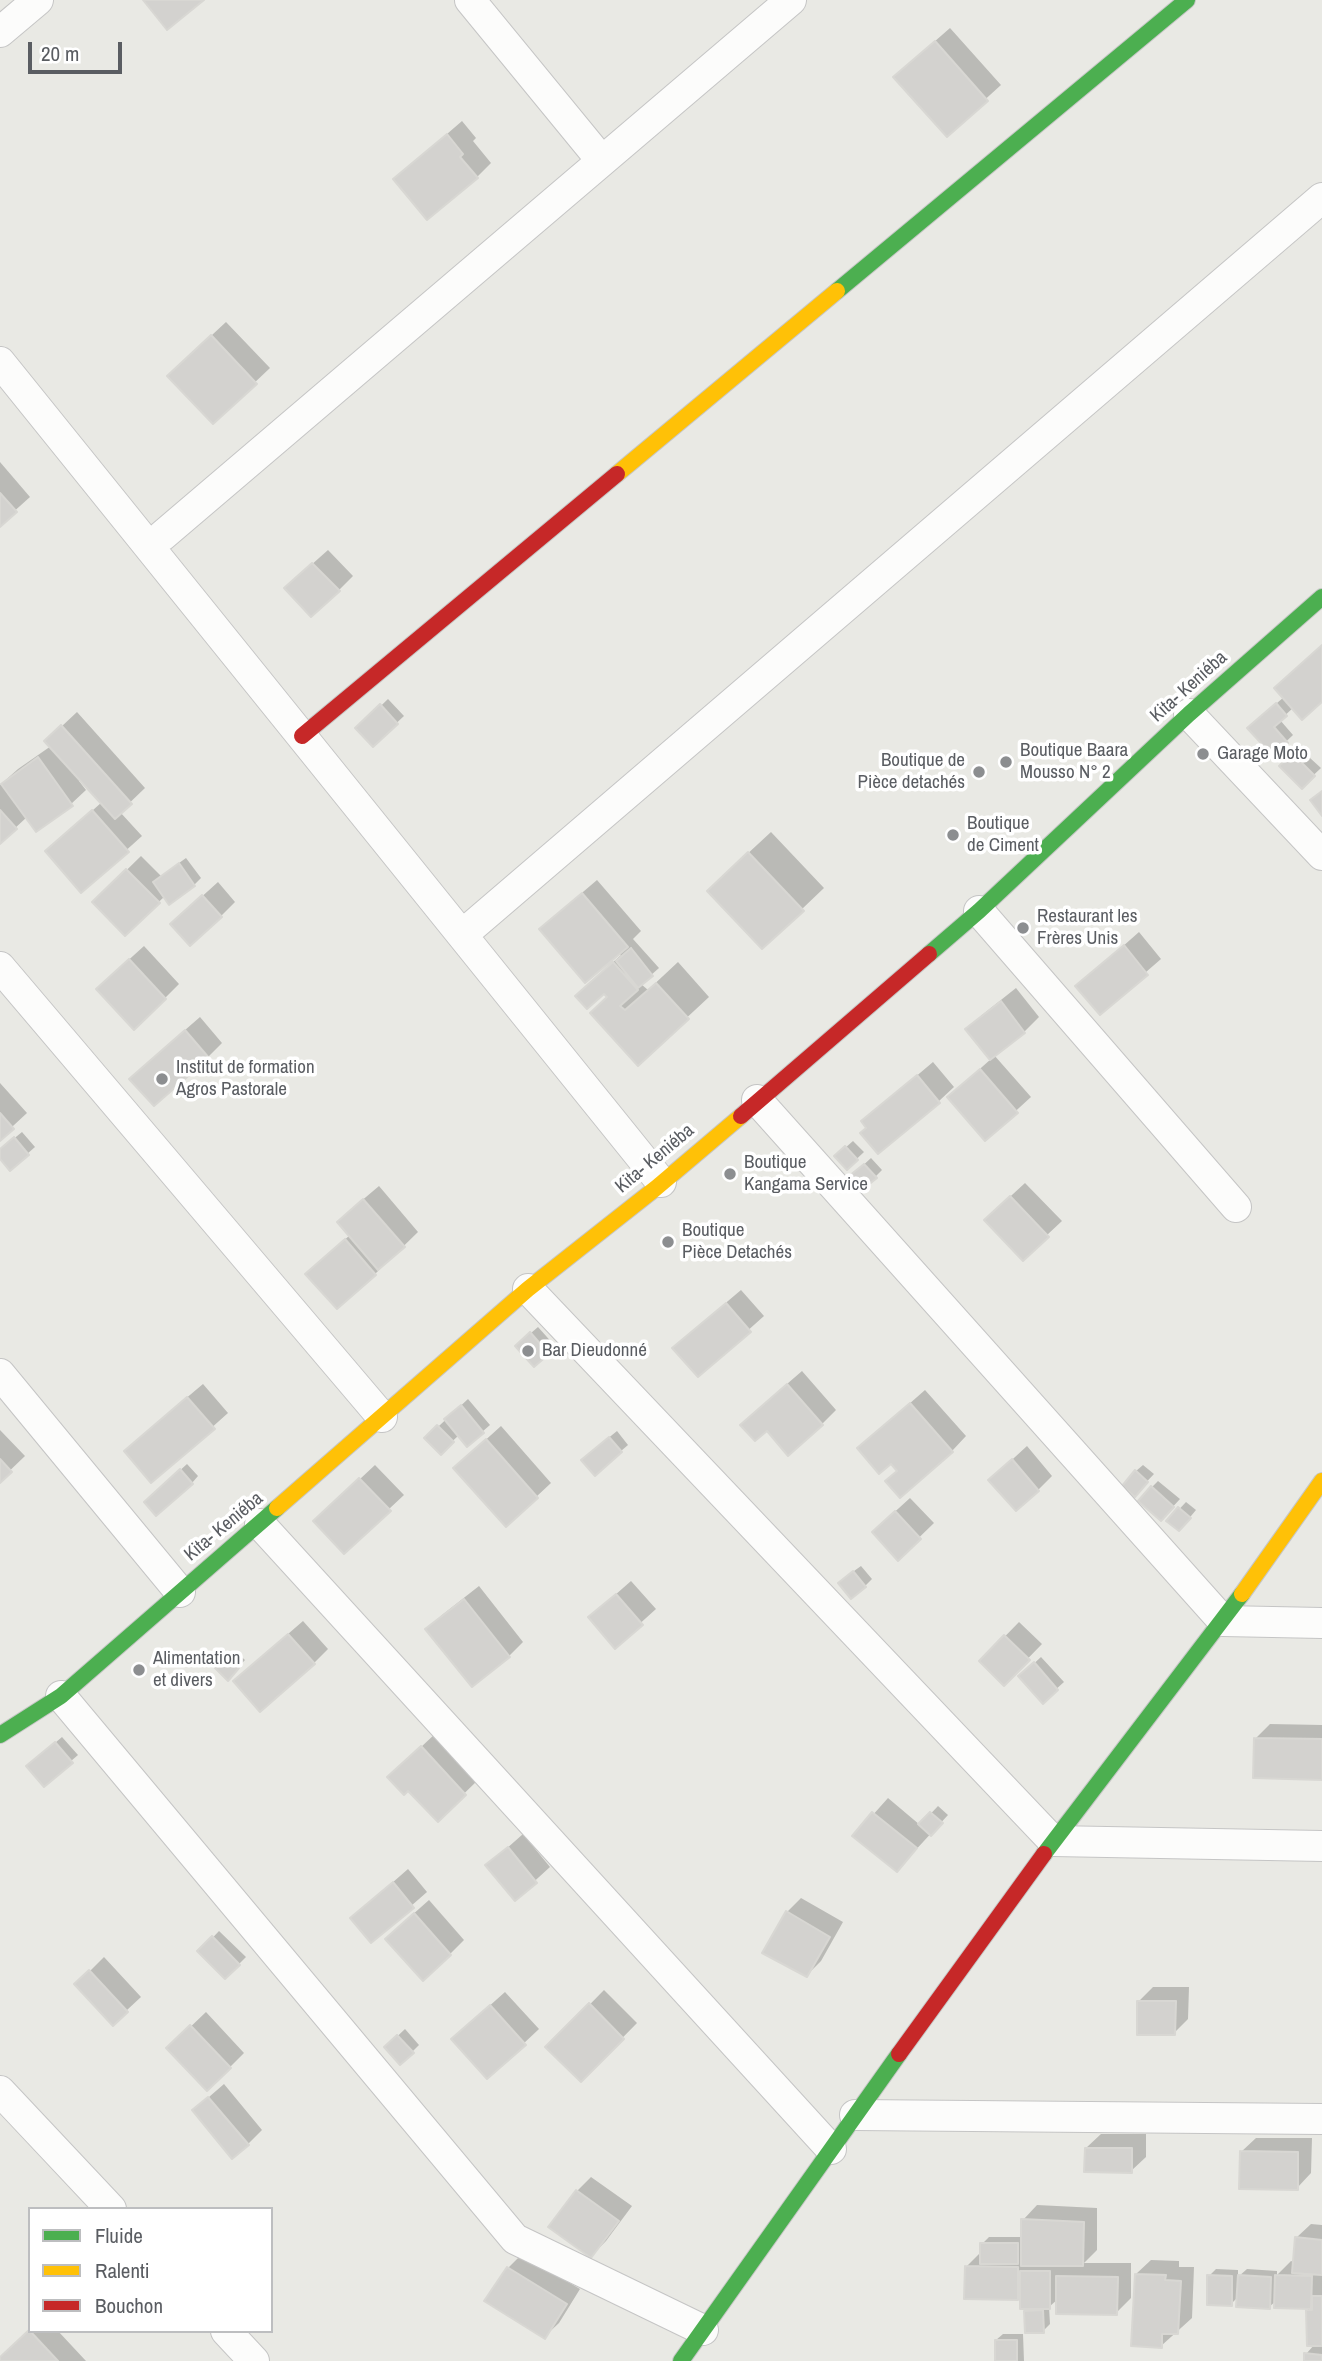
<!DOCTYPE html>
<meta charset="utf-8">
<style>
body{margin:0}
#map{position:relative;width:1322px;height:2361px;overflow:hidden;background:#e9e9e4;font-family:"Archivo Narrow",sans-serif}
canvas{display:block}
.legend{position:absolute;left:28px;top:2207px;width:245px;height:126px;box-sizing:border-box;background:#fff;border:2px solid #bdbec0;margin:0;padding:9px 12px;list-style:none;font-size:21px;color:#5a5d62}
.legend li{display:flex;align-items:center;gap:14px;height:35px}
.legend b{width:35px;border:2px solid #bdbec0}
.scale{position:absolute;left:28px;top:42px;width:94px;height:32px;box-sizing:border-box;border:4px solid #5a5d62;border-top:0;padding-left:9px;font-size:21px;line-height:24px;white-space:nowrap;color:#5a5d62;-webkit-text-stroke:5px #fff;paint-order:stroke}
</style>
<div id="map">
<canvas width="1322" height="2361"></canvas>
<ul class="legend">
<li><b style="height:9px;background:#4caf50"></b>Fluide</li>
<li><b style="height:9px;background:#ffc107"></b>Ralenti</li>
<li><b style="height:9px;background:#c62828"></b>Bouchon</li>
</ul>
<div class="scale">20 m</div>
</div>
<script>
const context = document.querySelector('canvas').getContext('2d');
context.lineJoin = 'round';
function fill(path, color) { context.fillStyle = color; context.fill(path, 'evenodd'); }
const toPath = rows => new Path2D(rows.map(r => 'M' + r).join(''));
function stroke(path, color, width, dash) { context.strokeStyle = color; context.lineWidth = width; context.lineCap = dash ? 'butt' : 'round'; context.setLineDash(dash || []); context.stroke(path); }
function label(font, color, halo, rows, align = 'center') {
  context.font = font + ' "Archivo Narrow",sans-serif'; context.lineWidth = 7; context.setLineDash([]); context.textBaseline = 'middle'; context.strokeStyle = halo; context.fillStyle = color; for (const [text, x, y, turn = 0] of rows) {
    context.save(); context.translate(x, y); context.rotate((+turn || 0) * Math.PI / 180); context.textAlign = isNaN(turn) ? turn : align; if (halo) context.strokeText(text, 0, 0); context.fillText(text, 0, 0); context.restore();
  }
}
const shadow = toPath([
 [950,28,1001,85,947,134,910,63],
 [462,121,476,138,473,141,491,163,477,177,395,179],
 [226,322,270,368,213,422,184,361],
 [0,462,30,497,0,524],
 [328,550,353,576,339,590,301,574],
 [1322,645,1322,700,1294,707,1280,720,1293,735,1273,754,1256,721,1284,697],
 [388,699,404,716,373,745,358,728],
 [77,712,145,788,120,812,142,836,82,890,47,851,102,802,81,779,79,781,86,790,71,804,27,817,0,842,0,785,18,769,51,746,61,727],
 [1299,748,1321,768,1302,786,1281,766],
 [771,832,824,888,802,909,731,869],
 [141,856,161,876,186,858,201,878,194,885,165,896,125,934,94,902],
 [597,880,641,931,633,939,659,968,641,984,648,990,678,962,709,997,638,1063,599,975,621,955,556,915],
 [218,882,235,902,221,916,187,910],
 [1139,932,1161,959,1100,1012,1078,986],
 [144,946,179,984,165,998,112,975],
 [1016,988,1039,1017,1024,1032,994,1055,1031,1097,985,1139,964,1083,991,1059,968,1029,982,1015],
 [200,1017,222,1043,208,1057,146,1064],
 [933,1062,954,1087,939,1101,878,1151,863,1121],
 [0,1083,27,1113,0,1138],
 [22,1132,35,1147,10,1169,0,1156,0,1150],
 [853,1141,864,1152,847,1168,836,1156],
 [871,1158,882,1170,875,1177,858,1170],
 [1025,1183,1062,1221,1047,1235,1000,1206],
 [379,1186,418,1232,375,1274,322,1260,350,1235,353,1208],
 [741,1290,764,1316,698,1375,689,1334],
 [538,1327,555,1346,534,1365,524,1339],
 [802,1371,836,1410,822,1424,757,1410],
 [203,1384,228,1413,152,1481,140,1437],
 [925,1390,966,1436,952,1451,898,1470,891,1462,859,1448],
 [468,1399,490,1425,467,1445,459,1435,441,1452,426,1438],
 [501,1426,551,1483,506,1525,470,1454],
 [0,1430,25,1456,0,1480],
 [617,1431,628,1445,621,1451,590,1453],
 [1027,1446,1052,1476,1038,1490,990,1480],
 [187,1464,198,1476,192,1483,153,1495],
 [375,1465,404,1495,389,1509,330,1507],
 [1143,1465,1154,1474,1134,1495,1136,1471],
 [1158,1481,1180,1499,1168,1512,1152,1487],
 [910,1498,934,1523,898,1558,888,1518],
 [1186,1502,1196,1510,1186,1522,1169,1520],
 [861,1566,872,1579,865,1586,847,1576],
 [631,1581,656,1609,615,1646,590,1617],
 [479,1586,523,1642,509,1656,428,1629,442,1615],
 [303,1621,328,1649,314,1663,250,1667],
 [1019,1622,1042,1644,1004,1683,981,1661],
 [235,1651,245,1660,228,1678,217,1668],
 [1041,1657,1064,1682,1043,1701,1027,1670],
 [1270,1724,1322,1725,1322,1778,1256,1738],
 [436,1733,479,1779,438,1819,404,1763],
 [62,1737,78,1755,71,1761,35,1760],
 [888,1798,920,1825,938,1806,948,1815,911,1855,855,1835],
 [523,1834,550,1867,516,1898,488,1865],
 [408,1869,427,1892,371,1941,352,1918],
 [801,1898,843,1922,821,1961,807,1975,787,1912],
 [429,1900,464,1940,450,1954,402,1924],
 [219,1931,246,1957,226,1977,200,1951],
 [104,1957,141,1997,113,2023,77,1984],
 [1153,1987,1189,1987,1188,2019,1174,2033,1139,2001],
 [604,1990,637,2023,581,2080,548,2047],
 [505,1992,539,2029,488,2077,468,2025],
 [206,2012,244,2053,230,2067,183,2034],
 [405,2029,419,2045,401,2063,386,2047],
 [224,2084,262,2130,248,2144,194,2110],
 [1101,2134,1146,2134,1146,2157,1131,2171,1086,2148],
 [1256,2138,1312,2138,1311,2173,1297,2188,1241,2152],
 [591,2177,632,2206,606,2241,591,2256,577,2191],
 [1037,2205,1097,2208,1097,2250,1084,2263,1131,2263,1131,2298,1116,2313,1058,2299,1049,2307,1050,2324,1043,2331,1026,2312,1030,2307,1022,2293,1017,2298,966,2267,982,2251,982,2244,989,2237,1023,2237,1023,2220],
 [1311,2224,1322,2225,1322,2361,1305,2361,1306,2354,1315,2344,1309,2344,1308,2307,1276,2301,1269,2307,1239,2296,1231,2304,1209,2276,1216,2269,1238,2270,1238,2277,1247,2269,1277,2271,1277,2275,1291,2261,1294,2262,1296,2238],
 [522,2254,580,2289,559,2323,544,2337,508,2268],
 [1151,2260,1179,2261,1179,2267,1194,2267,1192,2318,1161,2346,1136,2274],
 [30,2330,58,2331,86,2361,0,2361,0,2358],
 [1003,2334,1023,2334,1024,2361,997,2361,996,2340]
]);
const building = toPath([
 [143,0,204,0,167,30,143,0],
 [935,41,988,101,947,137,893,77,935,41],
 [447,134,463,154,460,157,478,178,427,220,393,179,447,134],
 [211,335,257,384,213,424,167,376,211,335],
 [0,493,17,512,0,527,0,493],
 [312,563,340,591,311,617,284,588,312,563],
 [1322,645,1322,702,1302,720,1274,688,1322,645],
 [1276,703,1287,716,1274,727,1288,743,1273,756,1247,728,1276,703],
 [380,704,398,724,373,747,355,728,380,704],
 [61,725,132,804,115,819,44,741,61,725],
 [1292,753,1315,776,1302,789,1279,766,1292,753],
 [38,757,73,806,36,832,1,784,38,757],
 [1322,791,1322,816,1310,800,1322,791],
 [0,810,17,829,0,844,0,810],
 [92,810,129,852,81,893,45,851,92,810],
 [748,852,804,911,762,949,707,891,748,852],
 [179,863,195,886,169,905,153,882,179,863],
 [126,869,160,903,125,936,92,902,126,869],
 [582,893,628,947,585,983,539,929,582,893],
 [202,895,222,917,190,946,170,924,202,895],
 [1124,945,1148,975,1100,1015,1075,986,1124,945],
 [631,948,653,976,638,988,616,961,631,948],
 [129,959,166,999,134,1030,96,989,129,959],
 [613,962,638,990,620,1006,625,1010,656,983,689,1019,638,1066,590,1013,607,997,604,994,587,1009,575,996,613,962],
 [1001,1001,1025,1033,990,1060,965,1029,1001,1001],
 [185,1030,209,1058,154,1106,129,1079,185,1030],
 [980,1069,1018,1113,985,1141,947,1097,980,1069],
 [917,1075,940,1103,878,1154,860,1133,866,1128,861,1121,917,1075],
 [0,1113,14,1129,0,1141,0,1113],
 [14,1137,29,1155,10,1171,0,1159,0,1149,14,1137],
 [845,1146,858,1160,847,1170,834,1156,845,1146],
 [864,1164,877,1178,862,1190,849,1176,864,1164],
 [1010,1196,1049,1237,1023,1261,984,1220,1010,1196],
 [363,1199,405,1247,378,1270,337,1222,363,1199],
 [345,1239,376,1275,337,1309,305,1274,345,1239],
 [726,1303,751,1332,698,1377,672,1348,726,1303],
 [530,1332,549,1354,534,1367,515,1346,530,1332],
 [787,1384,823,1425,788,1456,767,1431,755,1441,740,1425,787,1384],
 [187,1397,215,1429,151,1483,124,1451,187,1397],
 [910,1403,953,1452,900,1498,885,1481,897,1471,891,1464,879,1474,857,1448,910,1403],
 [461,1405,484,1433,467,1447,444,1419,461,1405],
 [437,1425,454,1442,441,1455,424,1438,437,1425],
 [609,1437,622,1452,595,1476,581,1460,609,1437],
 [486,1439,538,1498,506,1527,453,1468,486,1439],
 [0,1459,12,1472,0,1483,0,1459],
 [1012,1459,1039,1491,1016,1511,988,1480,1012,1459],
 [180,1469,193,1484,156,1516,144,1502,180,1469],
 [1135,1470,1148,1482,1135,1497,1122,1486,1135,1470],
 [359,1478,391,1511,344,1554,313,1521,359,1478],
 [1151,1486,1174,1507,1161,1521,1138,1501,1151,1486],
 [1178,1507,1191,1518,1179,1531,1166,1521,1178,1507],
 [895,1511,921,1539,898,1561,872,1532,895,1511],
 [853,1571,866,1587,851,1599,838,1583,853,1571],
 [616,1594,643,1625,615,1649,588,1617,616,1594],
 [464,1599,510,1657,472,1687,425,1629,464,1599],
 [288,1634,315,1664,260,1712,233,1681,288,1634],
 [1004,1635,1030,1660,1004,1686,979,1661,1004,1635],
 [227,1656,239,1668,228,1681,215,1668,227,1656],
 [1034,1662,1058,1690,1043,1704,1018,1676,1034,1662],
 [1254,1738,1322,1739,1322,1780,1253,1778,1254,1738],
 [55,1742,73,1763,44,1787,26,1766,55,1742],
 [421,1746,466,1795,438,1822,408,1791,404,1795,387,1777,421,1746],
 [872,1812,917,1848,897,1872,852,1836,872,1812],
 [930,1812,943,1823,931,1836,918,1824,930,1812],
 [508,1847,537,1883,515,1901,485,1865,508,1847],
 [393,1882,414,1908,371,1943,350,1918,393,1882],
 [786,1911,830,1937,807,1977,762,1953,786,1911],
 [414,1913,451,1955,423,1981,385,1939,414,1913],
 [212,1936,240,1965,225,1979,197,1951,212,1936],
 [89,1970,128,2012,113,2026,74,1984,89,1970],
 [1137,2001,1176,2001,1175,2035,1137,2035,1137,2001],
 [589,2003,624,2039,581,2082,545,2047,589,2003],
 [490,2005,526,2045,487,2079,451,2039,490,2005],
 [190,2025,231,2068,207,2091,166,2048,190,2025],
 [397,2035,414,2053,400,2065,384,2047,397,2035],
 [208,2097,249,2145,232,2159,192,2110,208,2097],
 [1085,2148,1132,2148,1132,2173,1084,2172,1085,2148],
 [1240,2151,1298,2152,1298,2190,1239,2189,1240,2151],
 [576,2190,619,2221,591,2258,548,2227,576,2190],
 [1021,2219,1084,2222,1083,2266,1021,2266,1021,2219],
 [1295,2237,1322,2240,1322,2275,1292,2273,1295,2237],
 [980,2243,1018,2243,1018,2264,980,2264,980,2243],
 [965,2266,1018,2267,1018,2300,964,2299,965,2266],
 [507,2267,567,2304,545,2339,484,2301,507,2267],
 [1020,2271,1050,2271,1050,2309,1020,2309,1020,2271],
 [1135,2274,1166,2275,1165,2280,1181,2281,1178,2334,1162,2334,1162,2348,1131,2346,1135,2274],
 [1207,2275,1232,2276,1232,2306,1207,2305,1207,2275],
 [1238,2275,1271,2277,1270,2309,1236,2307,1238,2275],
 [1275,2275,1312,2276,1311,2309,1274,2308,1275,2275],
 [1056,2276,1118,2277,1117,2315,1056,2314,1056,2276],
 [1312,2296,1322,2296,1322,2346,1307,2346,1306,2310,1312,2310,1312,2296],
 [1043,2310,1044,2333,1025,2333,1024,2311,1043,2310],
 [29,2330,30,2331,58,2361,0,2361,0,2357,29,2330],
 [995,2340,1017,2340,1017,2361,995,2361,995,2340],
 [1304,2353,1322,2355,1322,2361,1304,2361,1304,2353]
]);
const street = toPath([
 [470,0,602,161],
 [0,32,38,0],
 [0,362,661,1182],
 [162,536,791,0],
 [1189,714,1322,855],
 [979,911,1236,1207],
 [462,935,1322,198],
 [0,967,382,1417],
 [757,1100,1223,1621,1322,1623],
 [528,1289,1053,1841,1322,1846],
 [0,1374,180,1592],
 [260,1524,831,2149],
 [61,1696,515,2239,703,2330],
 [0,2091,111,2209],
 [855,2115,1322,2119],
 [226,2331,254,2361]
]);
const fast = toPath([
 [837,291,1187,0],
 [929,954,979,911,1189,714,1322,597],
 [0,1735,61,1696,277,1508],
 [1044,1854,1242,1594],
 [681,2361,899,2054]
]);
const slow = toPath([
 [617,474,837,291],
 [277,1508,528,1289,656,1188,741,1116],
 [1242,1594,1322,1481]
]);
const jam = toPath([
 [302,736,617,474],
 [741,1116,929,954],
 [899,2054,1044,1854]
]);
const markers = [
 [1203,754,7,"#8c8e90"],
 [1006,762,7,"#8c8e90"],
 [979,772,7,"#8c8e90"],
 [953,835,7,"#8c8e90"],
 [1023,928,7,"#8c8e90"],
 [162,1079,7,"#8c8e90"],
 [730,1174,7,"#8c8e90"],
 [668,1242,7,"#8c8e90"],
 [528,1351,7,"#8c8e90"],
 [139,1670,7,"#8c8e90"]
];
const streetNames = [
 ["Kita- Keniéba",1189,687,-42],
 ["Kita- Keniéba",655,1159,-40],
 ["Kita- Keniéba",224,1527,-40]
];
const poiNames = [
 ["Boutique Baara",1020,751],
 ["Mousso N° 2",1020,773],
 ["Garage Moto",1217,754],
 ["Boutique de",965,761,"right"],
 ["Pièce detachés",965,783,"right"],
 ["Boutique",967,824],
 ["de Ciment",967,846],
 ["Restaurant les",1037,917],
 ["Frères Unis",1037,939],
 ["Institut de formation",176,1068],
 ["Agros Pastorale",176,1090],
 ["Boutique",744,1163],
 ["Kangama Service",744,1185],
 ["Boutique",682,1231],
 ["Pièce Detachés",682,1253],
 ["Bar Dieudonné",542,1351],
 ["Alimentation",153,1659],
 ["et divers",153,1681]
];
fill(shadow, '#0003');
fill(building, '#d3d2cf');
stroke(building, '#d8d7d3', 2);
stroke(street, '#c5c5c5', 32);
stroke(fast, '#c6c7c6', 18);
stroke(slow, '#c6c7c6', 18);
stroke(jam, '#c6c7c6', 18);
stroke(street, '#fcfcfb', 30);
stroke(fast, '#4caf50', 16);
stroke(slow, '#ffc107', 16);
stroke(jam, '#c62828', 16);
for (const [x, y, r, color] of markers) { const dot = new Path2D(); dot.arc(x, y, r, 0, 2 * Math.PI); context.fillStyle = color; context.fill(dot); stroke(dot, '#fff', 2.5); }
label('19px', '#5a5d62', '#fff', streetNames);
label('19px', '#5a5d62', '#fff', poiNames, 'left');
</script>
